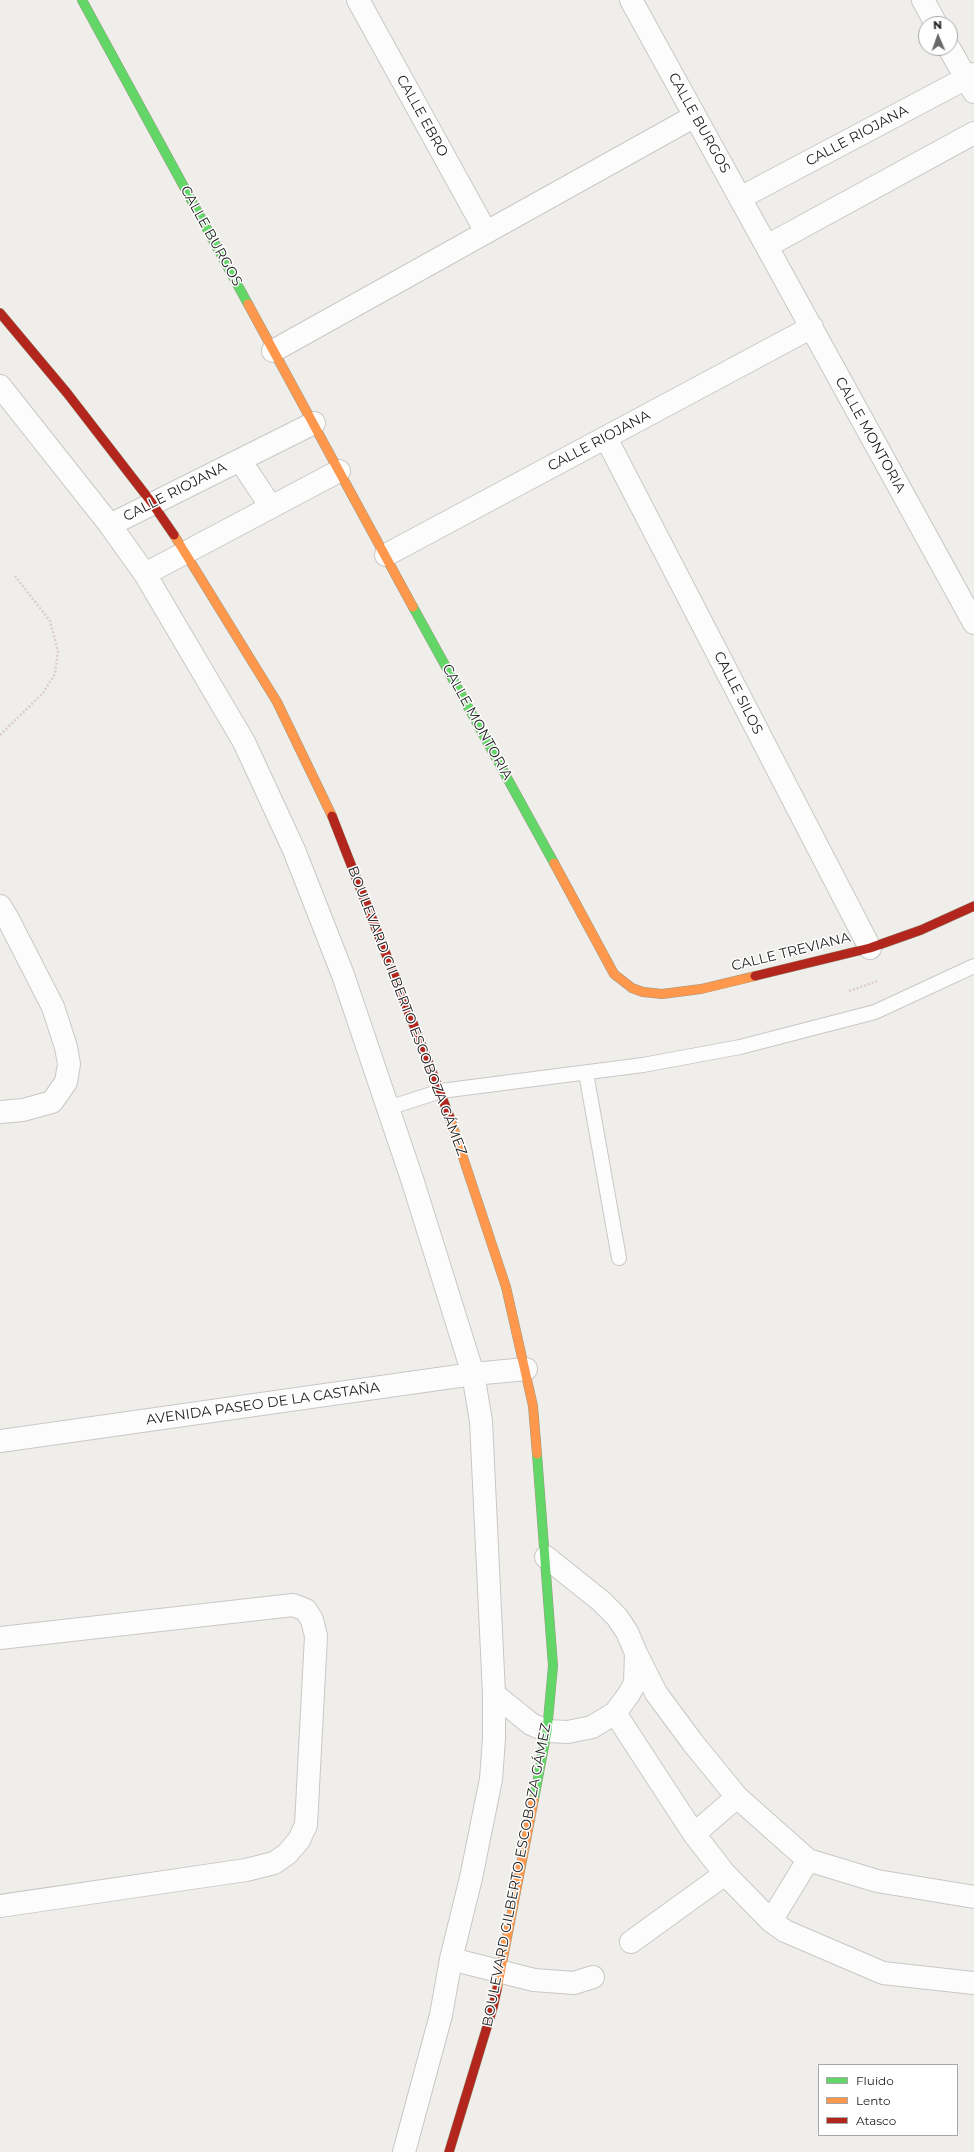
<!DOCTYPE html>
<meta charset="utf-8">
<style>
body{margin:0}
#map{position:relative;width:974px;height:2152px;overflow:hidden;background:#f0eeeb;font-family:Montserrat,sans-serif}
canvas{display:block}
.legend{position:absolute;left:818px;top:2064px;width:140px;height:72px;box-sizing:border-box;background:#fff;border:1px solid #a7a7a7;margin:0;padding:5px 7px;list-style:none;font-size:12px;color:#222}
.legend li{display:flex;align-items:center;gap:8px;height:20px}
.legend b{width:20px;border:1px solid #a7a7a7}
.north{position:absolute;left:918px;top:16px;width:40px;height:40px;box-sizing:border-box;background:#fff;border:1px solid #a7a7a7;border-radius:50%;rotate:358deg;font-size:11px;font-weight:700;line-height:16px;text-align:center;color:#222}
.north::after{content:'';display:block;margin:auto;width:14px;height:18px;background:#6a6968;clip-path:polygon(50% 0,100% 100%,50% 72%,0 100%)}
</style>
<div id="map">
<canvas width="974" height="2152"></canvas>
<ul class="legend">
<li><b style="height:5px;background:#63d668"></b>Fluido</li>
<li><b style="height:5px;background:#ff974d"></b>Lento</li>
<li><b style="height:5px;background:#b3261e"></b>Atasco</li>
</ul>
<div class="north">N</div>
</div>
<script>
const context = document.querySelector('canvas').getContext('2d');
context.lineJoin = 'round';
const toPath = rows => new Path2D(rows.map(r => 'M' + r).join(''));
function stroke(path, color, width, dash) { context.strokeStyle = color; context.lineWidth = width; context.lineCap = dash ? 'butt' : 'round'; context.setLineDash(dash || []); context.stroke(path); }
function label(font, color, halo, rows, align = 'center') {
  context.font = font + ' Montserrat,sans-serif'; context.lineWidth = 3; context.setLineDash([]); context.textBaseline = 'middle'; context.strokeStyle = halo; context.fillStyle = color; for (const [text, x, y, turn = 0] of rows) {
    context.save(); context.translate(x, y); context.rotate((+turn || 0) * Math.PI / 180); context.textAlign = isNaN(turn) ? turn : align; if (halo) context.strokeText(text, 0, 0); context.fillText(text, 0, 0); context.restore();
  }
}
const path = toPath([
 [0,735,43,693,55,674,58,651,50,621,15,576],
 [849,991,878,981]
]);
const lane = toPath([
 [586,1073,619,1258],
 [388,1108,441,1091,643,1065,740,1047,875,1012,974,966]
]);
const street = toPath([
 [358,0,486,232],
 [631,0,974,623],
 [923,0,936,24],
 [949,48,974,92],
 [740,198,974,74],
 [767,246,974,133],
 [273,351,695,116],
 [0,386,110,525,145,574,244,742,294,850,343,975,413,1182,473,1374,481,1421,494,1694,494,1739,491,1779,471,1878,451,1959,441,2015,404,2152],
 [606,438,870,948],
 [240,460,271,507],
 [110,525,314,423],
 [386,555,812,327],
 [145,574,339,471],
 [0,906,9,921,53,1007,66,1047,69,1064,66,1082,52,1102,23,1110,0,1112],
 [0,1441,473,1374,526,1369],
 [0,1638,293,1605,306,1610,312,1620,316,1636,306,1825,299,1840,287,1854,274,1863,246,1870,0,1906],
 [636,1653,656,1693,693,1743,737,1797,808,1860,877,1881,974,1897],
 [494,1694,531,1724,547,1731,568,1732,592,1727,615,1713,629,1694,635,1683,636,1653,627,1632,617,1617,601,1601,546,1557],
 [615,1713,694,1834,725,1874,771,1921,785,1931,883,1973,974,1983],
 [694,1834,737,1797],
 [771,1921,808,1860],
 [631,1942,725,1874],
 [451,1959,534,1980,574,1983,593,1977]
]);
const fast = toPath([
 [82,0,248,304],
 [413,607,554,863],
 [534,1799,547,1731,553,1666,537,1454]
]);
const slow = toPath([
 [248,304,413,607],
 [174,535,277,702,332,816],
 [554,863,614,974,632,988,643,992,662,994,701,989,755,976],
 [450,1118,506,1287,533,1406,537,1454],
 [497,1989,534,1799]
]);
const jam = toPath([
 [0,313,67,393,152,503,174,535],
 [332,816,450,1118],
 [755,976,870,948,921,930,974,906],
 [449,2152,493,2007,497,1989]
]);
const streetNames = [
 ["CALLE EBRO",422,116,61],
 ["CALLE BURGOS",699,123,61],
 ["CALLE RIOJANA",857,136,-28],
 ["CALLE BURGOS",211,236,61],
 ["CALLE MONTORIA",870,435,61],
 ["CALLE RIOJANA",599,441,-28],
 ["CALLE RIOJANA",175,492,-27],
 ["CALLE SILOS",738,693,63],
 ["CALLE MONTORIA",477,722,61],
 ["CALLE TREVIANA",791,952,-14],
 ["BOULEVARD GILBERTO ESCOBOZA GÁMEZ",407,1011,69],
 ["AVENIDA PASEO DE LA CASTAÑA",263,1404,-8],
 ["BOULEVARD GILBERTO ESCOBOZA GÁMEZ",517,1875,-79]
];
stroke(lane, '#c9c8c7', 16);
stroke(street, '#c9c8c7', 24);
stroke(fast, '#999a82', 10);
stroke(slow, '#999a82', 10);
stroke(jam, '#999a82', 10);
stroke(path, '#dccecd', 2.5, [2, 2]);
stroke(lane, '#fdfcfc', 14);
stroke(street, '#fdfcfc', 22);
stroke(fast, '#63d668', 9);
stroke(slow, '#ff974d', 9);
stroke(jam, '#b3261e', 9);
label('14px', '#222', '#fff', streetNames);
</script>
